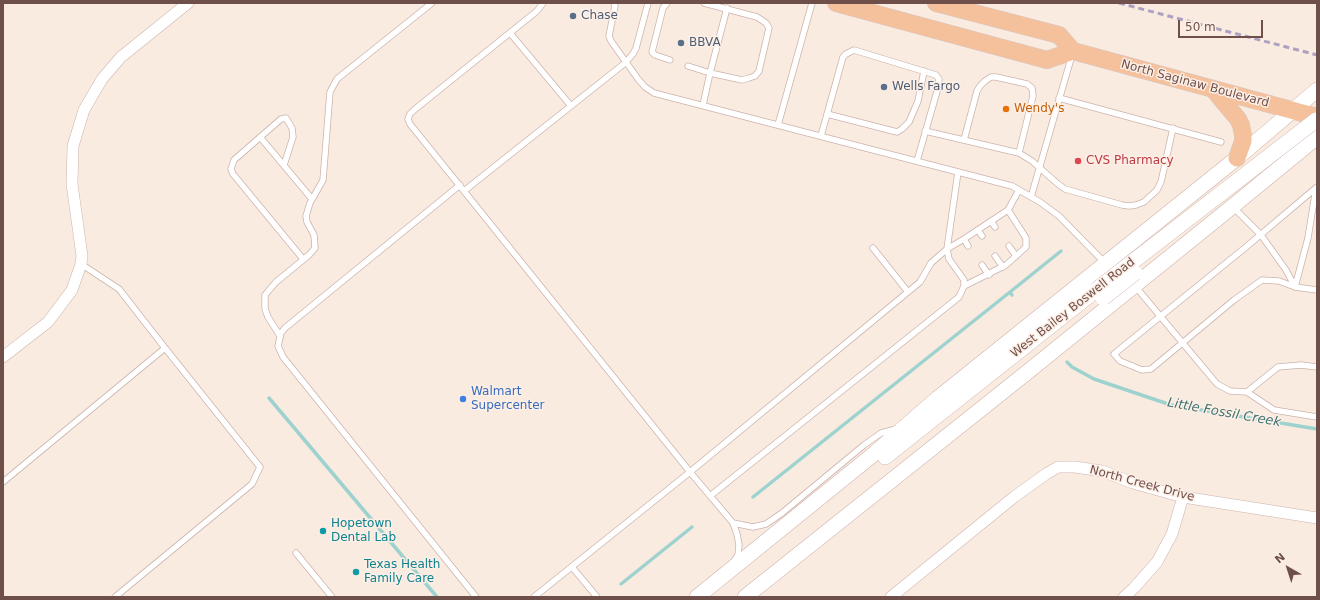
<!DOCTYPE html>
<style>
body{margin:0}
#map{position:relative;width:1320px;height:600px;overflow:hidden;background:#faebe1;font-family:"DejaVu Sans",sans-serif}
canvas{display:block}
.frame{position:absolute;inset:0;border:4px solid #6f4f4a;pointer-events:none}
.north{position:absolute;left:1268px;top:548px;width:40px;height:40px;-webkit-text-stroke:3px #fdefe6;paint-order:stroke;rotate:321deg;font-size:11px;font-weight:700;line-height:16px;text-align:center;color:#6f4f4a}
.north::after{content:'';display:block;margin:auto;width:14px;height:18px;background:#6f4f4a;clip-path:polygon(50% 0,100% 100%,50% 72%,0 100%)}
.scale{position:absolute;left:1178px;top:20px;width:85px;height:18px;box-sizing:border-box;border:2px solid #6f4f4a;border-top:0;padding-left:5px;font-size:12px;line-height:14px;white-space:nowrap;color:#6f4f4a;-webkit-text-stroke:3px #fdefe6;paint-order:stroke}
</style>
<div id="map">
<canvas width="1320" height="600"></canvas>
<div class="frame"></div>
<div class="north">N</div>
<div class="scale">50 m</div>
</div>
<script>
const context = document.querySelector('canvas').getContext('2d');
context.lineJoin = 'round';
const toPath = rows => new Path2D(rows.map(r => 'M' + r).join(''));
function stroke(path, color, width, dash) { context.strokeStyle = color; context.lineWidth = width; context.lineCap = dash ? 'butt' : 'round'; context.setLineDash(dash || []); context.stroke(path); }
function label(font, color, halo, rows, align = 'center') {
  context.font = font + ' "DejaVu Sans",sans-serif'; context.lineWidth = 3; context.setLineDash([]); context.textBaseline = 'middle'; context.strokeStyle = halo; context.fillStyle = color; for (const [text, x, y, turn = 0] of rows) {
    context.save(); context.translate(x, y); context.rotate((+turn || 0) * Math.PI / 180); context.textAlign = isNaN(turn) ? turn : align; if (halo) context.strokeText(text, 0, 0); context.fillText(text, 0, 0); context.restore();
  }
}
const stream = toPath([
 [1010,292,1061,251],
 [1067,362,1072,367,1094,379,1171,405,1317,429],
 [269,398,437,597],
 [753,497,1010,292,1012,295],
 [621,584,692,527]
]);
const service = toPath([
 [543,3,537,11,414,110,410,114,408,119,410,124,690,472,733,523,737,534,739,545,738,555,734,561],
 [614,3,615,6,609,36,611,41,638,79,645,87,654,93,1012,186,1040,202,1059,216,1105,263],
 [667,3,663,8,652,52,655,55,670,60],
 [510,33,571,106],
 [688,66,710,73,742,80,749,78,755,76,759,71,769,28,766,23,757,17,704,3],
 [1059,98,1221,142],
 [703,105,710,73,727,8],
 [827,114,897,132,902,129,909,122,918,101,924,71],
 [778,125,812,3],
 [925,131,1019,153,1032,161,1058,184,1065,189,1122,205,1129,206,1136,205,1144,202,1157,190,1161,182,1173,128],
 [821,136,843,57,846,54,854,50,936,75,939,79,938,88,917,161],
 [260,137,312,199],
 [964,140,977,91,980,86,985,81,991,77,996,77,1027,84,1032,88,1033,96,1019,153],
 [284,165,293,137,292,128,286,118,281,119,234,160,231,169,233,174,303,259],
 [460,185,285,328,281,333,278,346,283,357,476,597],
 [1316,188,1308,238,1295,287,1317,290],
 [464,191,625,63,633,54,636,48,648,3],
 [1031,197,1072,55],
 [1233,207,1261,235,1286,270,1295,287],
 [991,221,995,227],
 [978,230,982,236],
 [964,239,968,246],
 [1009,246,1016,256],
 [873,248,908,292],
 [995,256,1003,267],
 [81,264,119,289,165,348],
 [982,265,989,275],
 [964,286,1006,265,1026,247,1026,238,1008,210],
 [1135,286,1217,384,1230,391,1247,392,1274,410,1317,417],
 [1295,287,1279,281,1262,280,1234,300,1151,369,1142,370,1120,361,1114,354,1246,247,1317,187],
 [280,336,268,317,265,309,265,295,276,282,309,255,315,248,314,235,307,222,306,216,310,203,323,180,330,92,337,79,432,3],
 [1247,392,1278,367,1301,365,1317,367],
 [3,482,165,348,260,467,252,484,115,597],
 [710,496,959,297,964,286,964,280,949,259,947,249,958,172],
 [733,523,753,527,766,524,782,513,864,445,881,433,896,429],
 [296,553,332,597],
 [572,567,597,597],
 [534,597,690,472,920,282,931,263,947,249,964,239,1008,210,1019,190]
]);
const minor = toPath([
 [3,357,48,322,72,290,81,264,82,256,72,184,73,146,84,110,102,79,121,57,188,3],
 [891,597,1014,497,1046,474,1058,467,1075,467,1102,471,1133,483,1183,497,1317,518],
 [1124,597,1134,588,1157,562,1172,534,1183,497]
]);
const secondary = toPath([
 [885,457,1096,290],
 [697,597,875,453,938,398,1237,158,1317,90],
 [745,597,1025,374,1233,206,1317,137]
]);
const primary = toPath([
 [836,3,1047,60,1073,51,1317,117],
 [936,3,1059,35,1073,51],
 [1213,89,1238,119,1241,125,1243,135,1243,141,1237,158]
]);
const rail = toPath([
 [1119,3,1317,55]
]);
const secondaryBridge = toPath([
 [1096,290,1316,120],
 [1103,298,1135,273]
]);
const markers = [
 [573,16,4,"#5c6f8a"],
 [681,43,4,"#5c6f8a"],
 [884,87,4,"#5c6f8a"],
 [1006,109,4,"#e8710a"],
 [1078,161,4,"#e0444e"],
 [463,399,4,"#3f7fe0"],
 [323,531,4,"#0f9aa8"],
 [356,572,4,"#0f9aa8"]
];
const serviceNames = [
 ["Chase",581,16],
 ["BBVA",689,43],
 ["Wells Fargo",892,87]
];
const streetNames = [
 ["North Saginaw Boulevard",1195,84,15],
 ["West Bailey Boswell Road",1073,308,-38],
 ["North Creek Drive",1142,484,15]
];
const foodNames = [
 ["Wendy's",1014,109]
];
const healthNames = [
 ["CVS Pharmacy",1086,161]
];
const shopNames = [
 ["Walmart",471,392],
 ["Supercenter",471,406]
];
const cultureNames = [
 ["Hopetown",331,524],
 ["Dental Lab",331,538],
 ["Texas Health",364,565],
 ["Family Care",364,579]
];
const waterNames = [
 ["Little Fossil Creek",1224,413,10]
];
stroke(stream, '#9ed2cf', 3.5);
stroke(service, '#ccb3ac', 7);
stroke(minor, '#ccb3ac', 12);
stroke(secondary, '#cfb2a9', 16);
stroke(primary, '#d4cac9', 18);
stroke(service, '#fff', 5.5);
stroke(minor, '#fff', 11);
stroke(secondary, '#fff', 15);
stroke(primary, '#f5c19d', 17);
stroke(rail, '#aca1c1', 3, [6, 4]);
stroke(secondaryBridge, '#cfb2a9', 16, []);
stroke(secondaryBridge, '#fff', 15);
for (const [x, y, r, color] of markers) { const dot = new Path2D(); dot.arc(x, y, r, 0, 2 * Math.PI); context.fillStyle = color; context.fill(dot); stroke(dot, '#fdefe6', 1.5); }
label('12px', '#4e5e75', '#fdefe6', serviceNames, 'left');
label('12px', '#6f4f4a', '#fdefe6', streetNames);
label('12px', '#c56008', '#fdefe6', foodNames, 'left');
label('12px', '#be3a42', '#fdefe6', healthNames, 'left');
label('12px', '#366cbe', '#fdefe6', shopNames, 'left');
label('12px', '#0d838f', '#fdefe6', cultureNames, 'left');
label('italic 13px', '#407472', '#fdefe6', waterNames);
</script>
